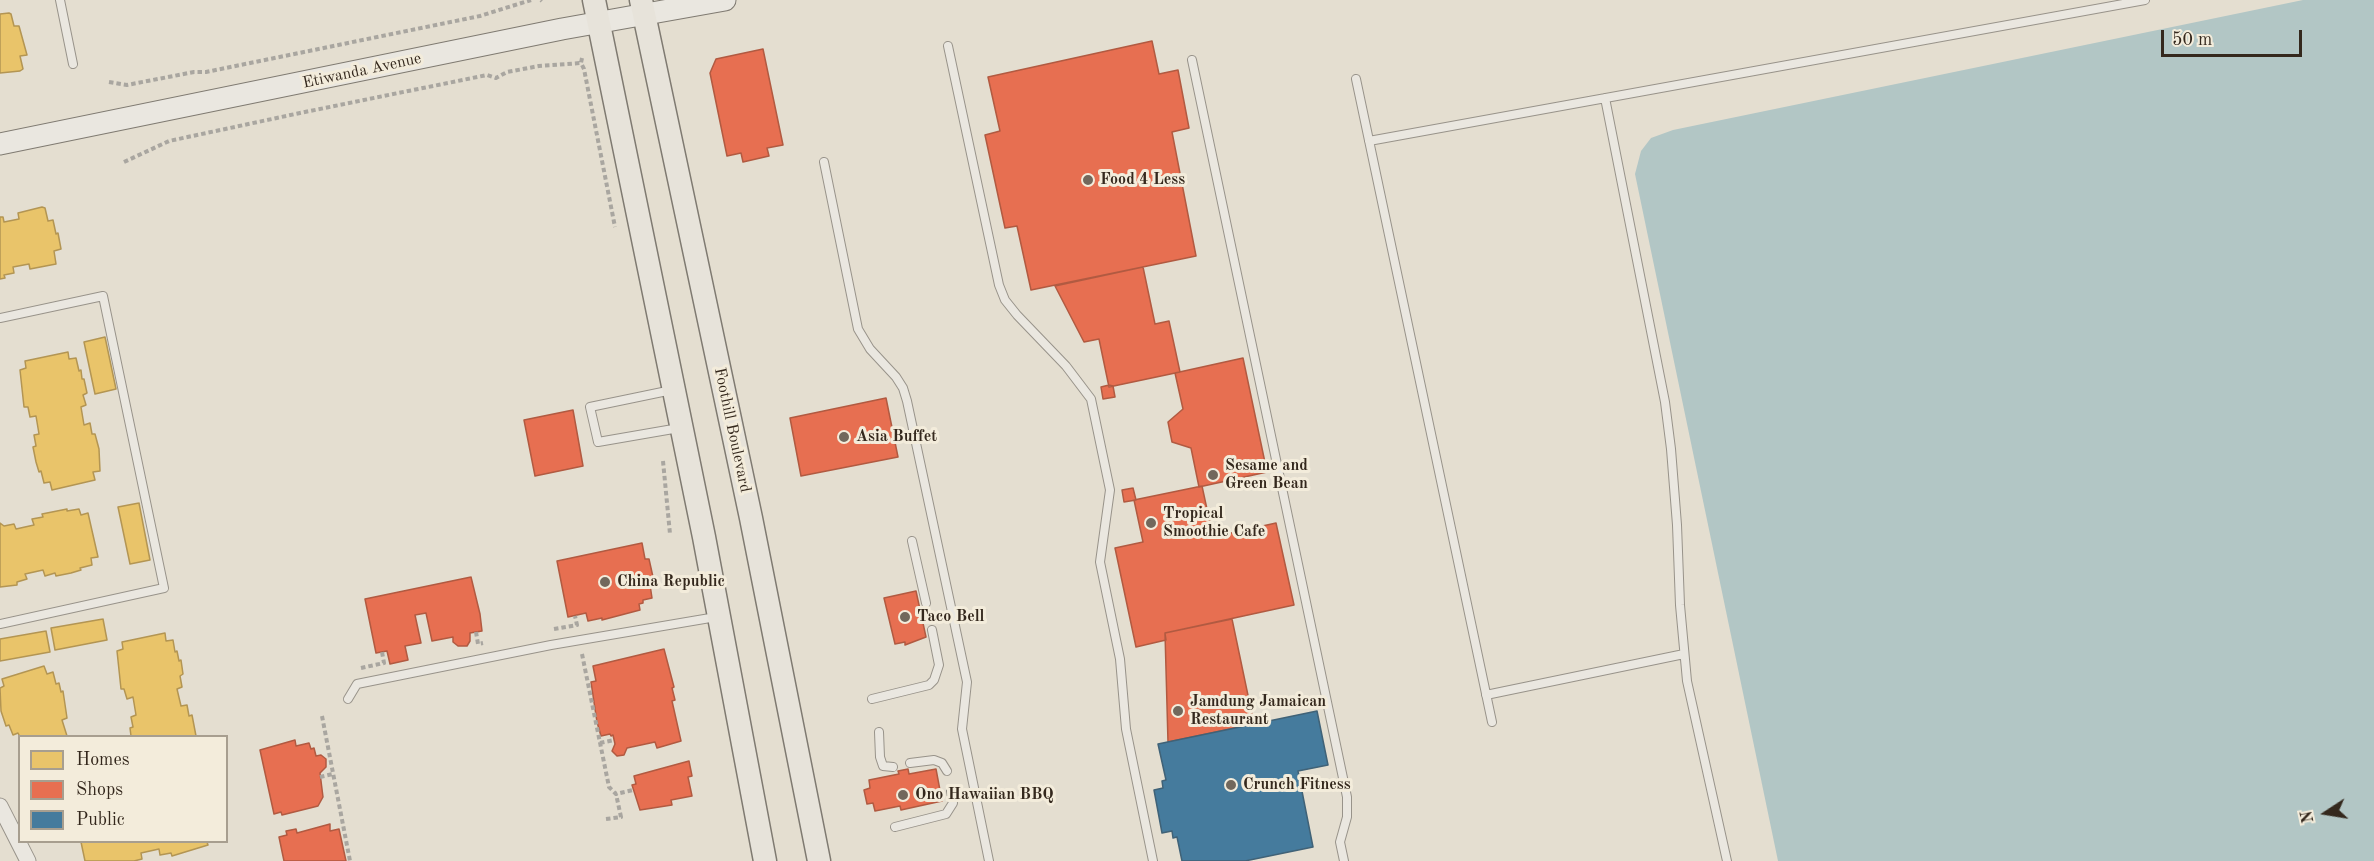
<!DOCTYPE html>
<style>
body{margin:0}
#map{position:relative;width:2374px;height:861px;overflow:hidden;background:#e4ded0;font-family:"Old Standard TT",serif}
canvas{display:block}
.legend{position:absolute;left:18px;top:735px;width:210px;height:108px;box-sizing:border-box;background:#f3ecdb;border:2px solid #a79e8f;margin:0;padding:8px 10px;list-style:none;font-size:18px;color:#34281d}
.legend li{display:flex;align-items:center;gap:12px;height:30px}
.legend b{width:30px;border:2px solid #a79e8f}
.north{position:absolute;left:2296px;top:783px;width:60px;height:60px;-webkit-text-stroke:4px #f3ecdb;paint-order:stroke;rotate:258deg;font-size:16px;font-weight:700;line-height:24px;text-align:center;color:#34281d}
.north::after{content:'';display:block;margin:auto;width:21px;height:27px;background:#34281d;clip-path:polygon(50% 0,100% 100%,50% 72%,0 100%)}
.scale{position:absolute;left:2161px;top:30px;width:141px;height:27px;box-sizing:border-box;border:3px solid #34281d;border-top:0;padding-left:8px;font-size:18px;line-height:21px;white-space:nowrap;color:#34281d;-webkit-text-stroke:4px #f3ecdb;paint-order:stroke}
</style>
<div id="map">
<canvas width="2374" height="861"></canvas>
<ul class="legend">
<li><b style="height:16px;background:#e9c46a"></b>Homes</li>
<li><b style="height:16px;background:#e76f51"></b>Shops</li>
<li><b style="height:16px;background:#457b9d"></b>Public</li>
</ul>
<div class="north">N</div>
<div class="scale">50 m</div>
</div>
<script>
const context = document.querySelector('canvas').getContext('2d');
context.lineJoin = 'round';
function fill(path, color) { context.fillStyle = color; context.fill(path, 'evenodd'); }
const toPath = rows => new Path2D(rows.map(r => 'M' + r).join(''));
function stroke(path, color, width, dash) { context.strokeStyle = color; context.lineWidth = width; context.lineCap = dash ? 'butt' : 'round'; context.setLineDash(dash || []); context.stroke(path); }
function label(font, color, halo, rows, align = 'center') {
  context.font = font + ' "Old Standard TT",serif'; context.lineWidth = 6; context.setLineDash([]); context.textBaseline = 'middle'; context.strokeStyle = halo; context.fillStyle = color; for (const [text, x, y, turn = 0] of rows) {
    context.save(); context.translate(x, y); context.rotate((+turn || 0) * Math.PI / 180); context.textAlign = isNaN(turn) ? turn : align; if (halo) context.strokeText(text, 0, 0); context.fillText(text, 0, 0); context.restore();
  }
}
const water = toPath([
 [2303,0,2374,0,2374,861,1778,861,1635,174,1641,151,1651,138,1673,130]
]);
const homes = toPath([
 [9,13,11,14,14,26,19,26,27,55,20,56,23,69,20,71,0,73,0,14,9,13],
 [42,207,45,208,48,221,53,220,56,234,58,233,61,249,54,251,56,264,30,269,29,264,13,267,14,273,4,275,5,278,0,279,0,217,3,217,4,222,19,219,18,213,42,207],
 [105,337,116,389,95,394,84,342,105,337],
 [68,352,69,359,76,358,79,371,81,370,82,379,84,379,87,393,83,395,86,405,81,407,84,425,90,423,92,434,95,434,99,449,100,471,93,472,95,480,52,490,50,482,44,483,41,471,39,472,36,462,33,447,36,446,34,435,39,434,36,416,30,417,28,407,24,407,20,370,26,368,25,361,68,352],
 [139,503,150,560,130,564,118,507,139,503],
 [67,509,67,511,79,509,81,515,88,513,98,557,91,558,92,565,80,568,81,570,71,573,56,576,55,573,45,576,43,570,25,574,27,579,17,582,17,585,0,587,0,523,4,526,14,524,16,529,34,525,32,519,43,517,42,514,67,509],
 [103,619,107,640,55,650,51,628,103,619],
 [46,631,50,652,0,661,0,639,46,631],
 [165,633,166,641,173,640,175,652,177,651,179,661,181,660,183,674,180,676,182,687,177,689,181,706,187,705,189,716,192,715,196,736,131,736,130,728,133,727,131,717,136,715,133,697,127,699,124,689,121,689,117,651,123,649,122,642,165,633],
 [44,666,47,674,53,672,56,684,59,683,61,692,63,691,67,718,62,720,67,736,20,737,18,733,13,735,9,725,6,726,1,711,0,688,4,686,2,679,44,666],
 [81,842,207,842,208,845,172,856,171,853,160,855,159,849,141,853,142,859,134,861,85,861,81,842]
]);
const shops = toPath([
 [1152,41,1159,74,1178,70,1189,128,1172,132,1196,256,1031,290,1017,226,1005,228,985,135,1000,131,988,77,1152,41],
 [763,49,783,145,767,148,769,156,743,162,741,153,727,156,710,73,716,59,763,49],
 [1143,267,1155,324,1169,321,1180,372,1109,387,1099,339,1084,342,1055,286,1143,267],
 [1243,358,1267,472,1199,487,1191,448,1172,442,1168,422,1183,409,1175,373,1243,358],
 [1109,385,1113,386,1115,397,1103,399,1101,387,1109,385],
 [886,398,898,457,801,476,790,418,886,398],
 [573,410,583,466,535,476,524,420,573,410],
 [1202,486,1213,537,1276,523,1294,605,1165,633,1166,640,1136,647,1115,548,1143,542,1134,500,1202,486],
 [1133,488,1136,500,1124,502,1122,490,1133,488],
 [642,543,645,559,649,559,653,577,649,578,652,598,643,600,643,603,639,604,640,610,602,620,602,618,588,621,586,613,568,617,557,561,642,543],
 [471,577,480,614,482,631,470,633,470,641,467,646,458,646,453,642,453,637,432,641,426,613,415,615,421,643,405,646,408,660,390,664,387,651,376,653,365,599,471,577],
 [916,591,926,637,905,645,905,642,895,644,884,598,916,591],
 [1232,619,1254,724,1168,742,1165,633,1232,619],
 [664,649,674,687,672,688,675,700,672,701,681,741,657,748,655,742,627,748,624,755,617,756,612,751,615,744,613,735,611,736,610,734,601,736,597,722,591,682,596,681,593,666,664,649],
 [295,740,296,746,309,743,311,749,314,748,316,756,321,755,326,759,326,767,320,773,323,797,318,806,282,815,281,812,274,814,260,750,295,740],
 [689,761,692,776,688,777,692,796,671,800,672,805,640,810,632,785,636,784,634,776,689,761],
 [908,769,909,774,936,769,942,801,901,810,900,806,875,811,873,803,867,804,864,790,870,788,869,780,899,774,898,771,908,769],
 [330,824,330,831,339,829,346,861,284,861,279,837,287,835,286,831,296,829,297,833,330,824]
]);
const public = toPath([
 [1317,711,1328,765,1298,771,1313,847,1245,861,1182,861,1177,837,1173,838,1172,831,1162,833,1154,790,1163,788,1162,781,1166,780,1158,744,1317,711]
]);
const path = toPath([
 [541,0,542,1],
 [582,58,581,63,584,69,615,227],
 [109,82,127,85,194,72,206,72,480,16,531,0],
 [124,162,169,141,300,113,487,75,496,78,507,72,539,66,581,63],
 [663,461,670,534],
 [554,629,577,625,575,616],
 [476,632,478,644,483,643],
 [582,654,609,787,616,794,633,790],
 [361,668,384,663,382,652],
 [322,716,350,861],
 [600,743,614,740],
 [320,777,333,774],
 [606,819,621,817,616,794]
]);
const lane = toPath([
 [60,0,73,64],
 [948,46,999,285,1005,300,1017,315,1066,366,1091,399,1110,490,1100,562,1120,659,1126,729,1153,861],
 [1192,60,1347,797,1347,817,1340,842,1344,861],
 [1356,79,1492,722],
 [1605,98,1665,402,1671,449,1677,525,1680,605,1687,681,1727,861],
 [1369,141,2145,0],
 [824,162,858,329,870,349,896,377,903,388,907,401,967,682,962,729,989,861],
 [0,318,103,296,164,588,0,624],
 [672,390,590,407,598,442,679,428],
 [912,541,926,603],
 [1486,695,1684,654],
 [348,699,357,684,551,645,716,617],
 [872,699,929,685,934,680,939,665,932,630],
 [879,732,880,757,883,766,893,767],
 [910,763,934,760,942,763,947,771],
 [895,827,946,814,953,803,951,791]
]);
const street = toPath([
 [0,806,28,861]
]);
const secondary = toPath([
 [0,144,562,29,725,0]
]);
const primary = toPath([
 [594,0,704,537,765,861],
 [641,0,751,518,819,861]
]);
const markers = [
 [1088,180,6,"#72685c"],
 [844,437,6,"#72685c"],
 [1213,475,6,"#72685c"],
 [1151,523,6,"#72685c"],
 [605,582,6,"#72685c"],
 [905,617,6,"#72685c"],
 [1178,711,6,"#72685c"],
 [1231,785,6,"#72685c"],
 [903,795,6,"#72685c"]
];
const streetNames = [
 ["Etiwanda Avenue",362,71,-12],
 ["Foothill Boulevard",732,430,78]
];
const poiNames = [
 ["Food 4 Less",1100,180],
 ["Asia Buffet",856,437],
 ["Sesame and",1225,466],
 ["Green Bean",1225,484],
 ["Tropical",1163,514],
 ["Smoothie Cafe",1163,532],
 ["China Republic",617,582],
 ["Taco Bell",917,617],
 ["Jamdung Jamaican",1190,702],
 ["Restaurant",1190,720],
 ["Crunch Fitness",1243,785],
 ["Ono Hawaiian BBQ",915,795]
];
fill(water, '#b2c6c5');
fill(homes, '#e9c46a');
stroke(homes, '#b39553', 1.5);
fill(shops, '#e76f51');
stroke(shops, '#b15a41', 1.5);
fill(public, '#457b9d');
stroke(public, '#406277', 1.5);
stroke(lane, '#98938a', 10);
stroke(street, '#98938a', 17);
stroke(secondary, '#7f7a71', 23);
stroke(primary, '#7f7a71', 25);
stroke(path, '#a9a6a0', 4, [4.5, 3]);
stroke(lane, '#eae7e0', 8);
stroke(street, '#eae7e0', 15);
stroke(secondary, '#eae7e0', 21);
stroke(primary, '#e7e3da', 22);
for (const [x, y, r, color] of markers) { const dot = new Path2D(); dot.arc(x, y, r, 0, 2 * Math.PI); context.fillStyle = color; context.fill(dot); stroke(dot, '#f3ecdb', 2); }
label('16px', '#34281d', '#f3ecdb', streetNames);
label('bold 16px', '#34281d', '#f3ecdb', poiNames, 'left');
</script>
